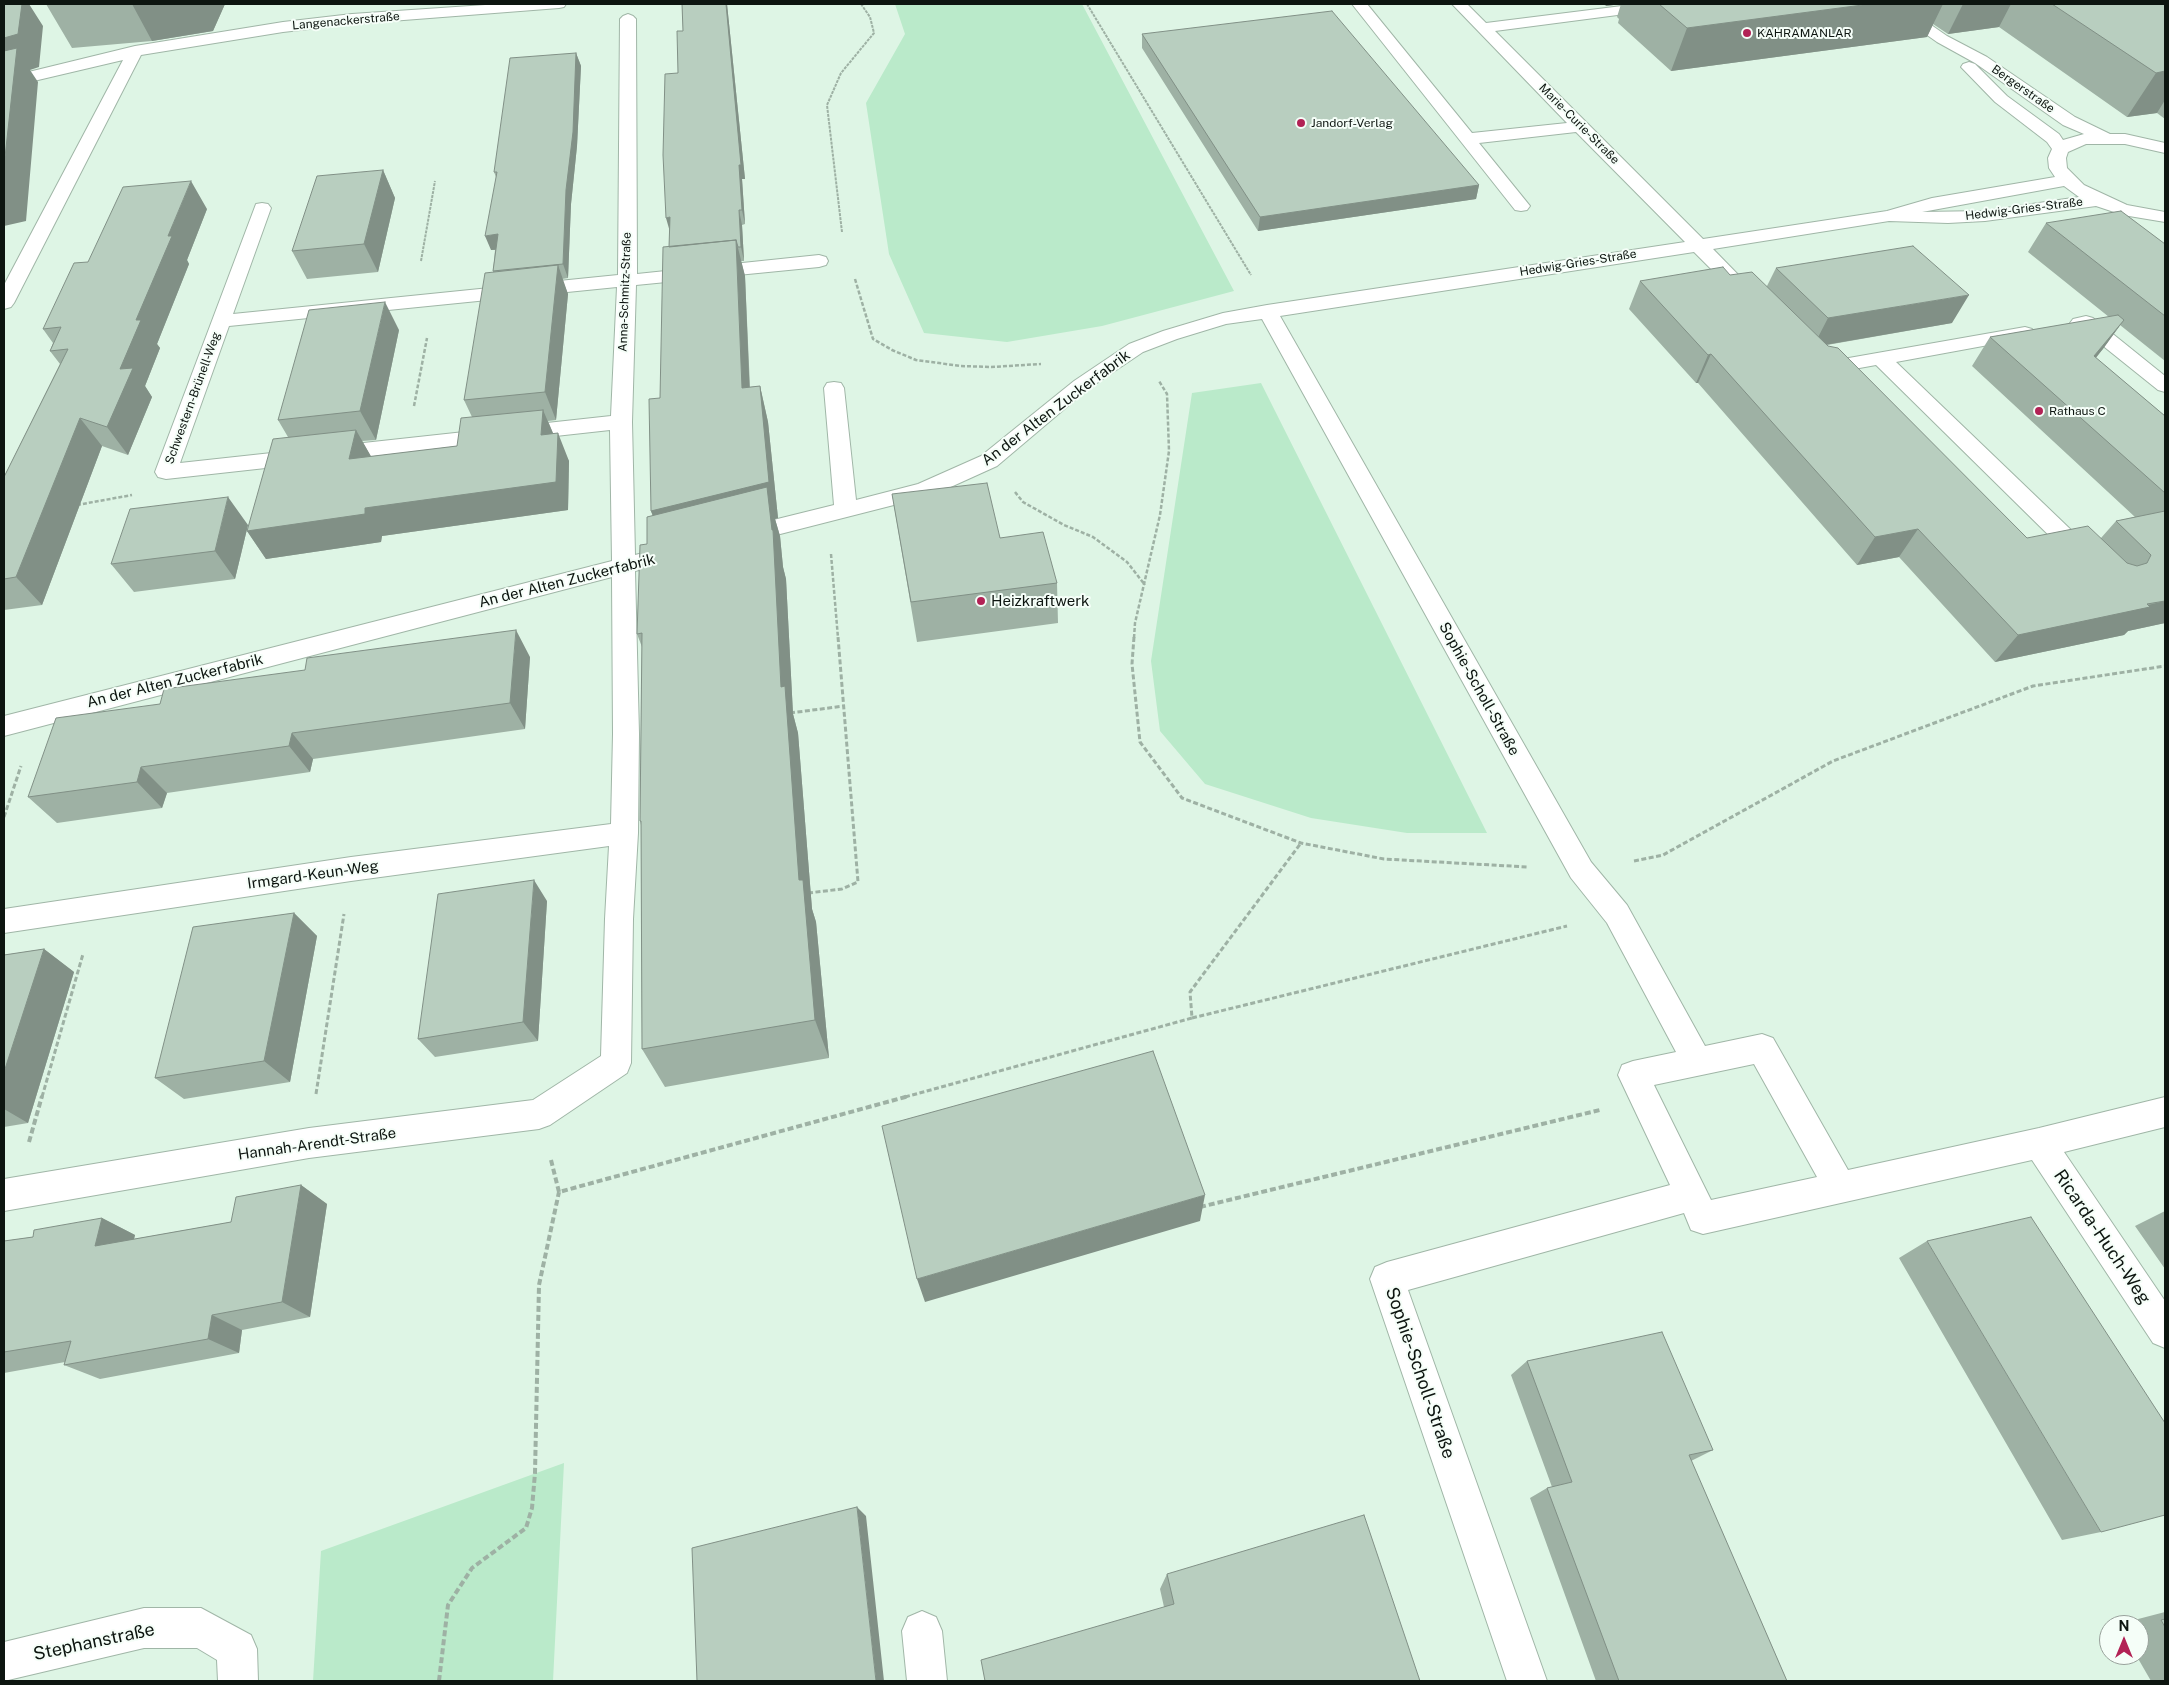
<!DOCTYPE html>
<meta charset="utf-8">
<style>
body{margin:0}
#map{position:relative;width:2169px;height:1685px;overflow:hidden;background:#def5e5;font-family:"Public Sans",sans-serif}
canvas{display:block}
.frame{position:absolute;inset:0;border:5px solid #0d1510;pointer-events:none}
.north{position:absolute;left:2099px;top:1615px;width:50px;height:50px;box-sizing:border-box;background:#f5fef8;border:1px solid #98a19b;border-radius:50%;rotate:0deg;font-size:14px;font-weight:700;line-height:20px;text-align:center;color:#0d1510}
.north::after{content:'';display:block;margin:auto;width:18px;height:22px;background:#b22255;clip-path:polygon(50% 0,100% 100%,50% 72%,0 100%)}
</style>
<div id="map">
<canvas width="2169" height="1685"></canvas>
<div class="frame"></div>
<div class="north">N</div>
</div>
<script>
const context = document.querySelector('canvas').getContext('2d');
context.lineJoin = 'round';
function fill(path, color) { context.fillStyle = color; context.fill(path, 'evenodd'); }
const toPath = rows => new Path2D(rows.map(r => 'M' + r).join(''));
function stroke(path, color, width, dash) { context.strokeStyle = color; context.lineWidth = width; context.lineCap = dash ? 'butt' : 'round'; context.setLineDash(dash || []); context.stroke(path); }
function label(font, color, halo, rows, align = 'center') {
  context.font = font + ' "Public Sans",sans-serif'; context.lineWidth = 4; context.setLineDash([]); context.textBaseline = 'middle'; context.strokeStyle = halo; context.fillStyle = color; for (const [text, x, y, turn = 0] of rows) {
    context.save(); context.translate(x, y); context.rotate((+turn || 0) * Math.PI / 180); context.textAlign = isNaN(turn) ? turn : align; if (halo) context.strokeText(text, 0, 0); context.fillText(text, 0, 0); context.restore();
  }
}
const green = toPath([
 [895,4,1082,4,1234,291,1102,326,1007,342,924,333,889,254,866,103,905,34],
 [1261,383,1487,833,1407,833,1311,818,1205,784,1160,731,1151,661,1192,393],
 [564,1463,553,1681,313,1681,321,1551]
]);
const pathFar3 = toPath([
 [1087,4,1251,275],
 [842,232,827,105,841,73,874,33,870,17,861,4],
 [421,261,435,181]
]);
const pathFar2 = toPath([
 [855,279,873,339,892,350,916,360,961,366,991,367,1041,364],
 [414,406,427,338],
 [1015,492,1023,502,1064,525,1093,537,1127,562,1145,585],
 [77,505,132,495],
 [831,554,838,638],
 [1134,638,1135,623,1160,515,1169,451,1167,394,1159,381]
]);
const pathFar1 = toPath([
 [1134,637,1132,664,1140,742,1182,798,1301,843,1384,859,1528,867],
 [790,713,844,706],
 [4,817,21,766],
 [1634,861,1663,855,1833,761,2033,686,2165,666],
 [808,893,842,889,858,882,838,637],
 [1192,1018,1567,926],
 [316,1094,344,914],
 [42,1097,83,954],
 [905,1097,1192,1018,1190,992,1301,843]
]);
const path = toPath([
 [29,1142,42,1096],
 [551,1160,559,1192,909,1096],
 [1200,1207,1600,1110],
 [439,1681,448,1605,472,1568,526,1528,532,1508,535,1473,539,1285,559,1192]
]);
const minor = toPath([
 [500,4,566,4,564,7,559,8,352,24,283,32,141,55,14,303,11,307,4,309,4,285,123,60,4,88,4,78,135,46,283,22,352,14,500,4],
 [1352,4,1367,4,1472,133,1567,123,1452,4,1467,4,1486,23,1638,4,1678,4,1676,7,1671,8,1495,31,1703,239,1887,211,1932,198,2055,177,2049,168,2048,158,2052,149,2047,142,1995,102,1961,67,1963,64,1969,62,1975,64,2007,96,2059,134,2063,140,2084,134,2063,125,1975,63,1937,42,1887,7,1885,4,1901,4,1947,36,1987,57,2075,117,2110,134,2125,134,2165,143,2165,153,2125,144,2086,144,2068,152,2066,158,2067,168,2084,185,2127,205,2165,212,2165,222,2123,215,2096,206,1985,221,1948,223,1889,221,1713,249,1757,294,1754,298,1747,300,1740,298,1694,252,1280,316,1591,862,1627,905,1705,1046,1762,1034,1773,1038,1848,1170,2039,1128,2165,1097,2165,1127,2064,1152,2165,1301,2165,1348,2153,1343,2032,1160,1703,1234,1691,1230,1684,1213,1408,1290,1547,1681,1507,1681,1370,1279,1375,1267,1387,1262,1670,1185,1618,1075,1622,1065,1633,1061,1676,1052,1607,923,1571,878,1262,319,1226,324,1177,339,1143,352,1088,389,997,466,933,495,741,544,733,542,730,536,733,530,834,505,824,388,827,383,834,382,841,383,844,388,856,500,918,484,981,456,1074,381,1129,344,1163,331,1223,313,1267,305,1685,242,1576,132,1479,143,1530,206,1527,210,1521,211,1515,210,1352,4],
 [2064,186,2079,197,1985,211,1922,212,2064,186],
 [1754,1064,1817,1177,1711,1200,1654,1085,1754,1064],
 [628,14,633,16,636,19,637,274,819,255,826,257,828,261,826,265,819,267,636,285,632,422,635,555,675,545,683,547,687,553,683,559,635,571,639,734,638,833,633,919,631,1063,627,1073,550,1125,539,1129,309,1158,4,1211,4,1179,309,1128,533,1100,601,1056,605,919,609,846,351,881,4,933,4,909,351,857,611,824,613,734,612,577,4,736,4,716,612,561,610,430,166,479,158,477,155,472,256,204,262,203,268,204,271,208,233,314,618,275,620,19,623,16,628,14],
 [617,287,611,416,180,463,229,326,617,287],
 [2086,316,2093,318,2165,376,2165,392,2158,390,2082,329,2073,327,2070,323,2073,319,2086,316],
 [2025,327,2032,329,2035,333,2032,337,1896,362,2093,551,2097,557,2093,563,2085,565,2077,563,1876,365,1821,375,1814,373,1808,365,1811,361,1818,359,1826,362,2025,327],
 [144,1608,201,1608,251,1635,257,1649,258,1681,218,1681,217,1660,197,1648,144,1648,4,1681,4,1642,144,1608],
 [922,1611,936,1617,942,1631,947,1681,907,1681,902,1631,908,1617,922,1611]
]);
const wall = toPath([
 [46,4,225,4,213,31,152,41,72,48],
 [682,4,727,4,745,179,742,179,745,224,742,225,744,261,741,261,745,276,750,387,760,386,768,422,778,518,775,519,780,536,783,567,786,579,793,714,798,733,812,909,816,922,829,1058,665,1087,642,1049,641,825,640,821,642,647,637,634,647,544,653,516,651,511,660,398,669,247,678,73,683,31],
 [1603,4,2165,4,2165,119,2157,113,2127,117,1999,27,1948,34,1933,24,1927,37,1671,71,1618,23,1619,19,1617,17,1621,4,1606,6],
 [1142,34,1479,185,1476,199,1258,231,1142,48],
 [576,53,581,66,577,146,571,204,568,278,562,279,568,294,556,420,548,421,553,433,569,461,568,510,382,536,381,542,266,559,247,531,288,437,278,420,399,330,376,440,362,441,371,457,457,446,472,417,464,400,493,272,495,250,491,250,496,177,494,172],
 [383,170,395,198,378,272,307,279,292,251],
 [207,209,187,260,189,264,157,344,160,348,145,386,152,397,128,455,102,446,42,605,4,610,4,477,60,364,50,351,53,343,43,329,88,262],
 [2046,223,2165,244,2165,361,2120,325,2096,358,2165,416,2165,623,2128,631,2124,635,1995,662,1899,557,1857,565,1698,383,1696,383,1629,309,1640,281,1730,275,1767,286,1776,268,1952,323,1827,345,2027,538,2101,538,2116,521,2135,517,1972,366,1990,337,2109,317,2028,252],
 [892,494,1000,538,1057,583,1058,623,917,642],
 [248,525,235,579,134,592,111,564],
 [530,657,525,729,313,759,310,772,167,793,162,808,57,823,28,797],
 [547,901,538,1041,435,1057,418,1039],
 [294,913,317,936,290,1082,184,1099,155,1078],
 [44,949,74,972,28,1123,4,1127,4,955],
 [301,1185,327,1204,310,1317,242,1330,239,1353,100,1379,64,1365,65,1362,4,1373,4,1241,33,1237,102,1218,135,1235,134,1239,231,1222],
 [2165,1211,2165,1269,2135,1226],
 [1927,1241,2101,1532,2062,1540,1899,1258],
 [1527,1361,1713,1450,1691,1461,1787,1681,1596,1681,1530,1498,1547,1488,1552,1487,1511,1375],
 [1167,1574,1420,1681,1164,1607,1160,1589],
 [2165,1612,2165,1681,2151,1681,2136,1655,2139,1655,2139,1625,2119,1624]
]);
const shadedWall = toPath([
 [22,4,29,4,43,26,39,67,30,70,38,82,26,221,4,226,4,38],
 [132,4,225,4,213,31,152,41],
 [726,4,727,4,745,179,742,179,745,224,742,210],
 [1606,4,1621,4,1606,6],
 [1870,4,1943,4,1927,37,1671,71,1687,28],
 [1963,4,2011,4,1999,27,1948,34],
 [576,53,581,66,577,146,571,204,568,278,563,264,566,190],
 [2165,71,2165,100,2157,113,2127,117,2156,73],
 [383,170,395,198,378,272,364,244],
 [191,181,207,209,187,260,189,264,157,344,160,348,145,386,152,397,128,455,107,427,120,369,136,320,168,236],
 [1479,185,1476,199,1258,231,1260,217],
 [739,210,742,225,744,261,741,247],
 [670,217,670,232,666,218],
 [498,234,503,249,491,250,485,236],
 [736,240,745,276,751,424,742,388],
 [558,265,568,294,556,420,545,392],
 [1969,295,1952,323,1813,347,1828,318],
 [385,302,399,330,376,440,360,411],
 [2124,320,2103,349,2073,385,2094,356],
 [1711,354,1698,383,1696,383,1708,355],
 [760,386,768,422,778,518,775,519,780,536,783,567,786,579,793,714,798,733,812,909,816,922,829,1058,815,1020,664,547,651,511],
 [543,410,555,438,541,435],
 [80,418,102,446,42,605,16,577],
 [356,430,372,458,349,459],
 [558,433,569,461,568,510,382,536,381,542,266,559,247,531,365,508],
 [228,497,248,525,235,579,215,551],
 [1918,529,1899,557,1857,565,1875,537],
 [2165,601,2165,623,2128,631,2124,635,1995,662,2018,635],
 [516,630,530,657,525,729,510,703],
 [292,733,313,759,310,772,289,746],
 [141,767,167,793,162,808,137,782],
 [534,880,547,901,538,1041,523,1022],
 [294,913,317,936,290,1082,264,1061],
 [44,949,74,972,28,1123,4,1109,4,1072],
 [301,1185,327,1204,310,1317,282,1302],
 [1205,1195,1200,1221,925,1302,917,1279],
 [102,1218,135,1235,128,1263,95,1246],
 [212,1315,242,1330,239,1353,208,1339],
 [857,1507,866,1516,884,1681,876,1681]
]);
const building = toPath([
 [4,4,22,4,18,34,4,38,4,4],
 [682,4,726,4,741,165,739,165,742,210,739,210,741,247,738,247,736,240,669,247,670,217,666,218,663,155,665,74,678,73,677,31,683,31,682,4],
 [1659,4,1870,4,1687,28,1659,4],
 [2052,4,2165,4,2165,71,2156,73,2052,4],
 [1332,11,1479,185,1260,217,1142,34,1332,11],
 [17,48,4,166,4,51,17,48],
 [576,53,573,132,566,190,563,264,493,271,498,234,485,236,497,172,494,172,510,58,576,53],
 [383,170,364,244,292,251,317,176,383,170],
 [191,181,168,236,172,236,136,320,141,320,120,369,133,368,107,427,80,418,16,577,4,579,4,477,68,349,50,351,61,327,43,329,74,263,88,262,123,187,191,181],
 [2121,211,2165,244,2165,316,2046,223,2121,211],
 [736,240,742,388,760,386,769,482,651,511,649,399,660,398,663,247,736,240],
 [1913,246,1969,295,1828,318,1776,268,1913,246],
 [558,265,545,392,464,400,485,273,558,265],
 [1723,267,1730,275,1752,272,1828,346,1838,348,2027,538,2088,526,2127,563,2137,566,2147,563,2151,555,2116,521,2165,511,2165,601,2147,604,2150,607,2018,635,1918,529,1875,537,1711,354,1708,355,1640,281,1723,267],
 [385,302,360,411,278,420,309,310,385,302],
 [2118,315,2124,320,2094,356,2165,416,2165,493,1990,337,2118,315],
 [543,410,541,435,558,433,556,482,365,508,365,514,247,531,273,439,356,430,349,459,457,446,461,418,543,410],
 [987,483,1000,538,1043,532,1057,583,911,602,892,494,987,483],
 [767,487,772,530,773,530,781,687,785,686,799,880,803,880,815,1020,642,1049,641,821,640,821,642,633,637,634,640,545,647,544,647,517,767,487],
 [228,497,215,551,111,564,130,509,228,497],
 [516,630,510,703,292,733,289,746,141,767,137,782,28,797,56,718,160,704,164,689,305,670,307,658,516,630],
 [534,880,523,1022,418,1039,438,894,534,880],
 [294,913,264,1061,155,1078,193,927,294,913],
 [44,949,4,1072,4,955,44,949],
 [1153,1051,1205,1195,917,1279,882,1126,1153,1051],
 [301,1185,282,1302,212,1315,208,1339,64,1365,71,1341,4,1352,4,1241,33,1237,34,1230,102,1218,95,1246,231,1222,236,1197,301,1185],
 [2031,1217,2165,1423,2165,1515,2101,1532,1927,1241,2031,1217],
 [1662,1332,1713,1450,1689,1455,1787,1681,1619,1681,1547,1488,1572,1482,1527,1361,1662,1332],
 [857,1507,876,1681,697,1681,692,1548,857,1507],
 [1364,1515,1420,1681,985,1681,981,1660,1174,1604,1167,1574,1364,1515],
 [2165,1619,2165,1627,2161,1620,2165,1619]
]);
const markers = [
 [1747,33,5,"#b22255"],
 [1301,123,5,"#b22255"],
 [2039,411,5,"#b22255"],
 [981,601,5,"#b22255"]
];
const farStreetnames = [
 ["Langenackerstraße",346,21,-5],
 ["Bergerstraße",2023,89,35],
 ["Marie-Curie-Straße",1579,124,45],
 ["Hedwig-Gries-Straße",2024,209,-7],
 ["Hedwig-Gries-Straße",1578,263,-9],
 ["Anna-Schmitz-Straße",625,292,-88],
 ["Schwestern-Brünell-Weg",193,398,-70]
];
const farPoinames = [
 ["KAHRAMANLAR",1757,33],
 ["Jandorf-Verlag",1311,123],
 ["Rathaus C",2049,411]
];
const streetNames = [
 ["An der Alten Zuckerfabrik",1056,408,-37],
 ["An der Alten Zuckerfabrik",567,581,-14],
 ["An der Alten Zuckerfabrik",175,681,-14],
 ["Sophie-Scholl-Straße",1479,689,61],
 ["Irmgard-Keun-Weg",313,875,-8],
 ["Hannah-Arendt-Straße",317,1144,-8]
];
const poiNames = [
 ["Heizkraftwerk",991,601]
];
const nearStreetnames = [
 ["Ricarda-Huch-Weg",2102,1237,56],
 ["Sophie-Scholl-Straße",1420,1373,71],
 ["Stephanstraße",94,1642,-12]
];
fill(green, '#baeaca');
stroke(minor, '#a0b6a7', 2);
stroke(pathFar3, '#9eb1a4', 2, [3, 1]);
stroke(pathFar2, '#9eb1a4', 2.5, [4, 2]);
stroke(pathFar1, '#9eb1a4', 3, [5, 2.5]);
stroke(path, '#9eb1a4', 4, [6, 3]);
fill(minor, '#fff');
fill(wall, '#9eb1a4');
fill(shadedWall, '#819086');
fill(building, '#b8cebf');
stroke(building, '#819086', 1);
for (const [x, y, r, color] of markers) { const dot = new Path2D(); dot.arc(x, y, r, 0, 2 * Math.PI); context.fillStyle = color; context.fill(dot); stroke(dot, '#f5fef8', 2); }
label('12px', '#0d1510', '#f5fef8', farStreetnames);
label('12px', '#0d1510', '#f5fef8', farPoinames, 'left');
label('15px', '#0d1510', '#f5fef8', streetNames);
label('15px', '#0d1510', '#f5fef8', poiNames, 'left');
label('18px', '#0d1510', '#f5fef8', nearStreetnames);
</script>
